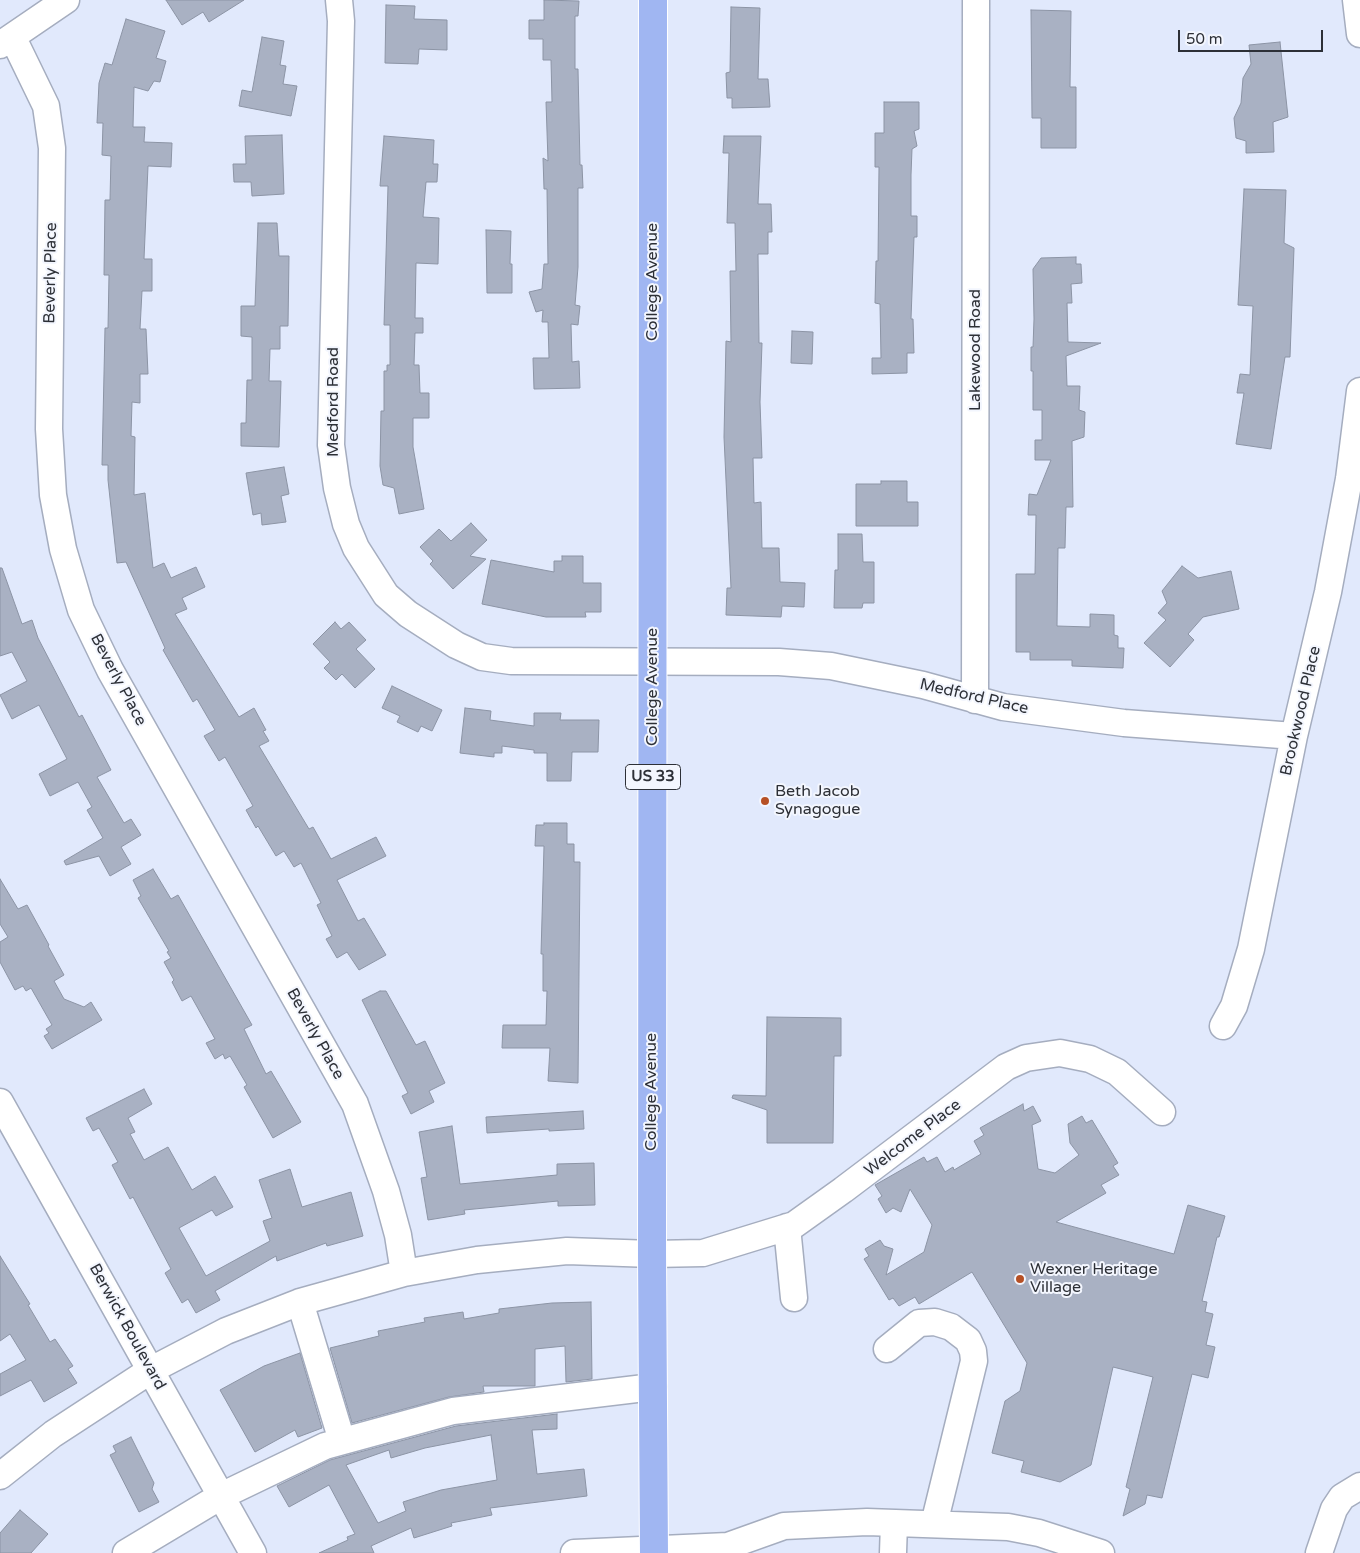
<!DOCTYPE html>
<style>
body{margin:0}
#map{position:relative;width:1360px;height:1553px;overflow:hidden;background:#e1e9fc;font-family:"Varela Round",sans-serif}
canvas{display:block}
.scale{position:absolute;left:1178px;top:30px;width:145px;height:22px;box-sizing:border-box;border:2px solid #2d3037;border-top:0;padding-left:6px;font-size:15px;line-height:18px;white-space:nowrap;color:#2d3037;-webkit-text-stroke:4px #f3f6fe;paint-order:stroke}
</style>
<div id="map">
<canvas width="1360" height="1553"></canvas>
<div class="scale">50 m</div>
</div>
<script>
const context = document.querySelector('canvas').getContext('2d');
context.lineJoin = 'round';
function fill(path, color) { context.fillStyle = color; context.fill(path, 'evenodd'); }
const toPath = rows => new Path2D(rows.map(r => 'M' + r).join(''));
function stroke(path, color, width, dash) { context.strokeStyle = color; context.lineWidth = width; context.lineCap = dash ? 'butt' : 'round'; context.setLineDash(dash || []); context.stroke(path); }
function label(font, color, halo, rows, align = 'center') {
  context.font = font + ' "Varela Round",sans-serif'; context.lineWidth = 4; context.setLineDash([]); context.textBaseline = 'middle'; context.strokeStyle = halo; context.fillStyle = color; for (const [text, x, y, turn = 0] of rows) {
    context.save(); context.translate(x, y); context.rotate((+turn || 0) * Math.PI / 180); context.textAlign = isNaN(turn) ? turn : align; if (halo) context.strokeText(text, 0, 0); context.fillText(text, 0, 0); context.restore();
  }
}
const building = toPath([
 [166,0,244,0,209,22,203,12,182,25,166,0],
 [544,0,579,1,578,16,575,16,575,69,578,69,580,165,582,165,583,188,578,188,578,267,575,305,580,306,578,325,571,324,572,362,579,361,580,388,534,389,533,358,549,358,548,322,542,322,543,310,536,312,529,292,542,289,544,264,548,264,547,189,544,189,543,158,548,161,546,102,552,102,551,60,543,60,543,39,529,39,529,20,544,20,544,0],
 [386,5,415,6,414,19,447,20,447,50,419,49,418,64,385,63,386,5],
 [731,7,760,8,758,79,768,79,770,107,732,108,732,98,727,98,726,73,730,72,731,7],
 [1031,10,1071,11,1070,87,1076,87,1076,148,1041,148,1041,118,1032,118,1031,10],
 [126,19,165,31,156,58,166,61,160,82,154,81,148,91,134,87,133,127,145,127,144,142,172,143,171,167,148,166,144,259,152,259,152,291,142,291,140,329,146,329,148,374,140,374,140,403,132,402,131,436,135,437,134,495,145,493,153,568,164,563,171,578,196,567,205,587,182,598,187,609,175,614,239,717,254,708,266,730,263,731,269,741,259,746,309,829,313,827,331,859,376,837,386,856,337,880,358,921,364,918,386,955,359,970,347,952,337,958,326,939,332,936,317,905,321,903,301,863,294,867,284,851,276,856,258,826,256,828,246,810,253,806,225,757,219,761,204,736,215,730,197,699,193,702,163,650,165,648,126,562,117,563,108,480,108,465,102,465,105,328,108,328,109,275,104,275,105,200,110,200,111,156,102,155,103,123,97,123,99,83,105,63,112,65,126,19],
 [262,37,284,41,280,65,286,66,283,84,297,86,291,116,239,106,242,90,252,92,262,37],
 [1280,42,1288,117,1273,122,1274,152,1246,153,1246,141,1236,138,1234,118,1241,103,1243,78,1251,64,1249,45,1280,42],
 [884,102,919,102,919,129,914,131,917,146,912,149,911,175,911,216,917,216,917,237,914,237,911,319,913,319,914,353,907,353,907,373,872,374,872,358,881,358,880,304,875,303,876,261,878,261,879,167,875,167,875,133,884,133,884,102],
 [282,135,284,194,252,196,251,182,234,182,233,164,246,164,245,136,282,135],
 [384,136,434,140,433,164,438,164,437,182,426,182,423,217,439,218,438,264,416,263,415,318,423,318,423,333,415,333,414,365,419,365,420,393,429,393,429,418,413,418,413,447,424,509,399,514,394,488,383,485,380,466,381,411,384,411,384,371,387,371,387,365,390,365,390,325,384,325,388,186,380,186,384,136],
 [724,136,761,136,758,204,771,204,772,232,768,232,768,254,758,254,759,343,762,343,760,402,762,458,753,458,754,503,761,502,762,548,779,548,780,582,805,583,804,607,782,606,781,617,726,615,727,588,731,588,724,437,726,341,731,342,730,271,736,271,735,223,727,223,729,153,723,153,724,136],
 [1244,189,1286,190,1284,243,1294,248,1290,357,1285,357,1271,449,1236,444,1244,393,1237,393,1240,374,1250,375,1253,306,1238,305,1244,189],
 [258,223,277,223,279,256,289,256,288,326,280,326,280,349,270,349,269,381,281,381,279,447,241,446,241,423,246,423,247,380,252,380,252,337,241,336,241,306,255,306,258,223],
 [486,230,511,231,510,264,512,264,512,293,487,293,486,230],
 [1076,257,1076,264,1081,264,1082,283,1071,284,1072,303,1067,303,1068,342,1101,343,1066,356,1067,386,1080,386,1079,410,1085,412,1084,437,1072,441,1073,507,1066,507,1065,548,1058,548,1057,626,1090,627,1090,614,1114,615,1114,635,1118,636,1118,648,1124,648,1123,668,1072,666,1072,660,1030,660,1030,652,1016,652,1016,574,1035,574,1036,515,1028,515,1029,494,1037,495,1051,460,1035,460,1035,440,1042,440,1042,410,1033,410,1033,371,1031,371,1031,347,1033,347,1034,319,1033,269,1041,258,1076,257],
 [792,331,813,332,812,364,791,363,792,331],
 [284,467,289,494,281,496,286,522,262,525,261,513,253,515,246,473,284,467],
 [881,481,907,481,907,502,918,502,918,526,856,526,856,484,881,484,881,481],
 [471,523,487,540,470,556,486,559,453,589,430,564,433,561,420,547,439,529,451,541,471,523],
 [838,534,862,534,863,562,874,562,874,603,863,603,862,608,834,608,835,570,838,570,838,534],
 [562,556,583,556,583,583,601,583,601,612,585,612,586,617,546,617,482,604,491,560,554,572,554,561,562,561,562,556],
 [1182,566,1198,578,1231,571,1239,609,1203,617,1188,634,1194,640,1170,667,1144,643,1166,620,1158,613,1167,603,1162,591,1182,566],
 [0,568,2,568,22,624,32,620,38,638,79,717,82,715,111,770,97,777,124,823,131,819,141,835,121,847,131,864,110,876,99,856,66,865,64,861,103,838,87,810,92,807,78,782,50,796,39,774,67,759,39,705,12,719,0,695,27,681,12,652,0,656,0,568],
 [335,622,341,629,349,622,366,640,356,649,375,669,355,688,342,674,336,680,324,668,330,662,313,644,335,622],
 [392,686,442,710,432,731,421,726,418,732,397,722,400,716,382,708,392,686],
 [465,708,491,711,490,720,534,726,534,713,561,713,560,720,599,720,598,752,572,752,571,781,547,781,547,753,534,753,534,750,502,746,502,753,494,753,494,757,460,753,465,708],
 [544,823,567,823,567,844,574,844,574,862,580,862,578,1083,548,1081,550,1048,502,1048,503,1025,546,1025,547,991,543,991,543,954,541,954,544,846,535,846,536,825,544,825,544,823],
 [153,869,171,899,178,895,252,1025,244,1029,266,1074,271,1071,301,1122,273,1138,244,1087,247,1085,230,1056,225,1059,223,1054,215,1059,206,1043,215,1039,191,996,182,1001,172,982,174,980,164,962,171,958,167,952,169,951,138,898,141,896,133,880,153,869],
 [0,879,18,909,27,905,49,945,48,946,64,975,54,981,64,999,84,1007,91,1002,102,1020,52,1049,44,1036,49,1033,46,1029,52,1025,31,988,26,991,23,986,15,990,0,962,0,942,8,937,0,924,0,879],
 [380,991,386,991,416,1045,425,1041,445,1083,429,1091,434,1102,411,1114,402,1096,408,1093,362,1000,380,991],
 [767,1017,841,1018,841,1056,834,1056,833,1143,767,1143,767,1110,732,1098,733,1095,766,1096,767,1017],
 [144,1089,152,1104,128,1118,135,1132,130,1134,144,1160,168,1147,192,1190,215,1176,233,1207,216,1216,212,1210,179,1228,206,1276,270,1241,263,1221,272,1218,259,1180,290,1169,302,1207,351,1192,363,1236,327,1246,326,1243,277,1261,276,1256,215,1291,220,1300,196,1313,188,1299,182,1303,165,1273,171,1269,133,1197,130,1199,112,1165,118,1162,99,1128,93,1131,86,1118,144,1089],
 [1023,1104,1024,1111,1033,1106,1041,1121,1032,1125,1038,1169,1055,1173,1079,1155,1070,1143,1068,1124,1082,1116,1086,1123,1092,1120,1118,1163,1113,1166,1119,1175,1101,1185,1106,1193,1056,1222,1174,1254,1188,1205,1225,1216,1219,1237,1217,1237,1202,1301,1207,1302,1205,1312,1213,1314,1206,1345,1215,1347,1208,1378,1192,1374,1162,1498,1147,1495,1145,1504,1123,1516,1130,1489,1126,1487,1153,1377,1113,1367,1091,1465,1060,1482,1021,1472,1024,1461,992,1453,1005,1401,1020,1391,1027,1363,972,1272,919,1304,915,1297,899,1306,893,1298,889,1300,864,1259,869,1256,865,1249,880,1240,884,1246,893,1249,886,1275,924,1252,932,1225,910,1189,901,1212,893,1208,886,1213,878,1199,882,1196,875,1185,924,1157,927,1162,937,1157,945,1172,953,1167,954,1170,981,1154,974,1141,984,1135,980,1128,1023,1104],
 [583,1111,584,1129,549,1131,549,1129,487,1133,486,1117,583,1111],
 [452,1126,460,1184,557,1175,557,1164,594,1163,595,1205,558,1206,558,1201,464,1210,465,1214,428,1220,421,1178,427,1177,419,1132,452,1126],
 [0,1256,30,1304,28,1305,50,1342,55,1339,73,1366,68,1369,77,1383,44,1402,31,1380,0,1396,0,1374,26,1360,10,1334,0,1341,0,1256],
 [591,1302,592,1379,566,1382,565,1346,535,1349,535,1386,483,1386,484,1392,449,1397,352,1423,330,1348,379,1336,378,1331,425,1322,424,1318,463,1312,464,1319,499,1313,499,1309,552,1303,591,1302],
 [300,1353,322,1428,298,1437,295,1430,255,1452,220,1390,264,1366,300,1353],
 [557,1414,557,1429,532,1430,537,1474,584,1469,587,1496,490,1508,492,1515,451,1523,452,1526,414,1538,411,1528,371,1546,374,1553,319,1553,348,1540,347,1537,355,1534,329,1485,289,1507,277,1486,330,1460,456,1426,557,1414],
 [491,1435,497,1480,441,1490,403,1502,406,1511,378,1523,346,1465,389,1450,391,1458,425,1448,491,1435],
 [131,1437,154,1483,152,1489,159,1502,139,1512,110,1455,116,1452,113,1446,131,1437],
 [20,1510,48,1534,31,1553,0,1553,0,1533,20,1510]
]);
const minor = toPath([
 [339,0,341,21,331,445,337,488,346,524,356,548,386,595,408,614,456,645,482,657,511,661,779,662,831,666,923,685,1003,707,1124,723,1294,736],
 [1356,0,1360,34],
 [13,38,46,106,52,148,49,429,53,495,63,549,81,610,110,670,355,1104,386,1191,398,1235,404,1273],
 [0,45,66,0],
 [975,700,976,0],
 [1223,1026,1234,1006,1251,949,1294,736,1328,592,1349,479,1360,391],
 [0,1102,253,1553],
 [787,1227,794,1298],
 [300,1302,342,1441],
 [887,1349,919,1323,935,1322,951,1327,968,1340,973,1351,974,1361,934,1524],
 [0,1476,53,1434,151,1370,226,1331,300,1302,404,1273,477,1260,567,1251,652,1254,703,1253,794,1225,843,1190,1006,1067,1026,1058,1060,1053,1090,1059,1117,1072,1162,1112],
 [126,1553,221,1496,325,1446,453,1411,653,1387],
 [574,1553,728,1546,784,1526,867,1522,1008,1527,1039,1533,1101,1553],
 [893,1553,894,1523],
 [1319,1553,1334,1509,1342,1497,1360,1486]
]);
const major = toPath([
 [653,0,652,1254,654,1553]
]);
const markers = [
 [765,801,5,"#b65025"],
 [1020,1279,5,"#b65025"]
];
const shields = [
 [653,777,55]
];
const shieldNames = [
 ["US 33",653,777]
];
const streetNames = [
 ["Beverly Place",51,273,-89],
 ["College Avenue",653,282,-90],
 ["Lakewood Road",976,350,-90],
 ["Medford Road",334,402,-90],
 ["Beverly Place",118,680,62],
 ["College Avenue",653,687,-90],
 ["Medford Place",974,697,13],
 ["Brookwood Place",1301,711,-77],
 ["Beverly Place",315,1034,61],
 ["College Avenue",652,1092,-90],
 ["Welcome Place",913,1138,-37],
 ["Berwick Boulevard",127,1327,61]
];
const poiNames = [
 ["Beth Jacob",775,792],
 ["Synagogue",775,810],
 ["Wexner Heritage",1030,1270],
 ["Village",1030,1288]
];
fill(building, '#a9b1c3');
stroke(building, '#8c94a5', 1);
stroke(minor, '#a5adbf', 29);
stroke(major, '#fff', 30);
stroke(minor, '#fff', 26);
stroke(major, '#a0b6f2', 28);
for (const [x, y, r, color] of markers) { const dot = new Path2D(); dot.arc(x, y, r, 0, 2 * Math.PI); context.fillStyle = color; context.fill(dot); stroke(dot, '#f3f6fe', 2); }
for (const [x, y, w] of shields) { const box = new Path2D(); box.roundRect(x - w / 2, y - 12.5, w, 25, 4); context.fillStyle = '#f3f6fe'; context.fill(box); stroke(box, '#2d3037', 1); }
label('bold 15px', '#2d3037', null, shieldNames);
label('16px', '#2d3037', '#f3f6fe', streetNames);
label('16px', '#2d3037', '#f3f6fe', poiNames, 'left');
</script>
